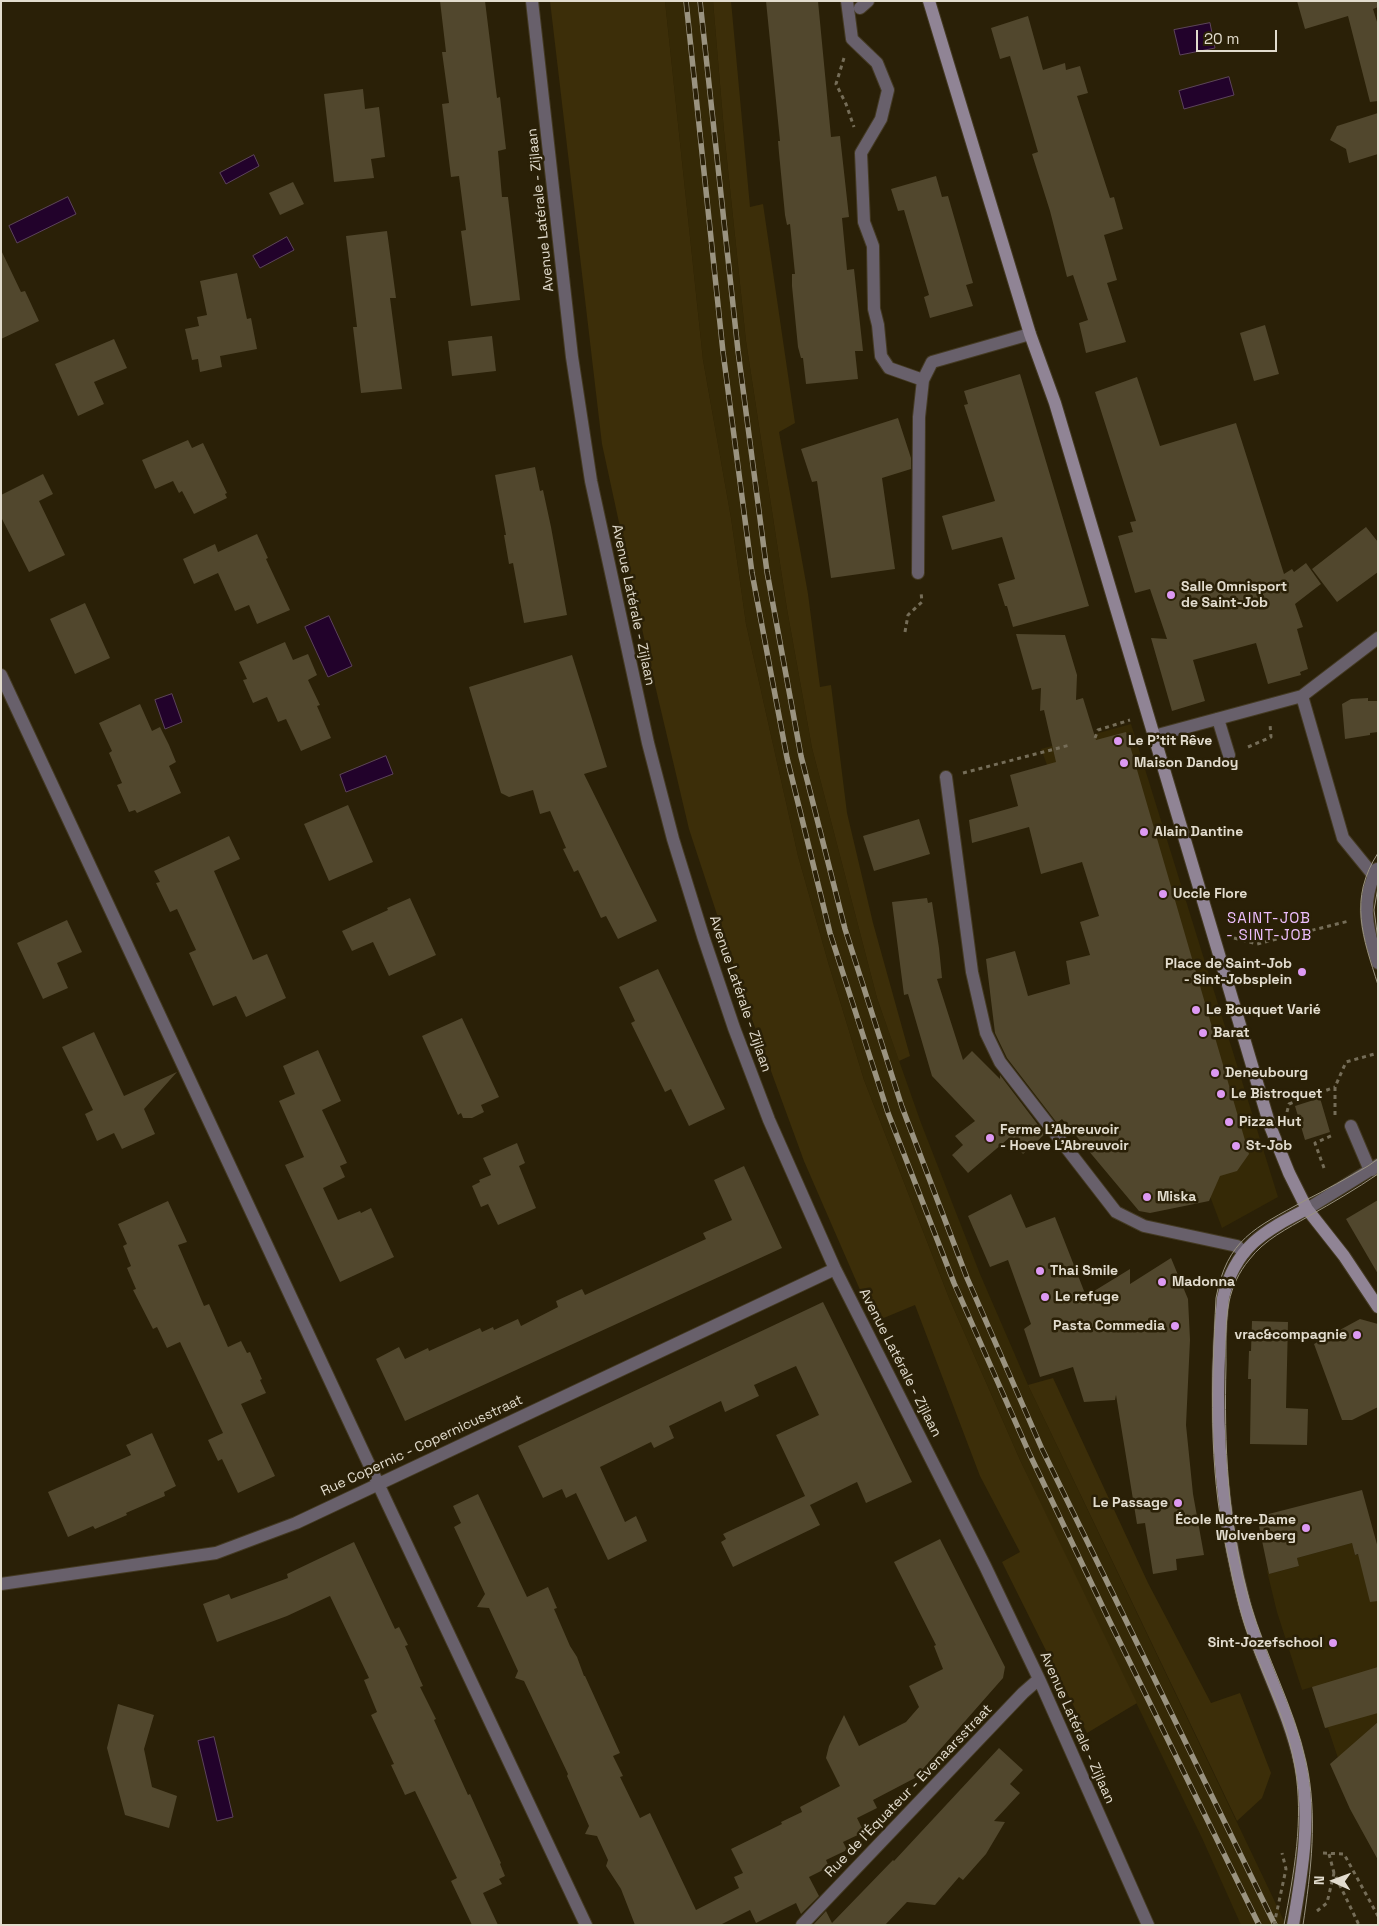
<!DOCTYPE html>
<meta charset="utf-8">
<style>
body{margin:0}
#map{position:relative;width:1379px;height:1926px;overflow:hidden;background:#2a2007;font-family:"Space Grotesk",sans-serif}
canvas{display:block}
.frame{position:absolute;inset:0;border:2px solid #e2dcce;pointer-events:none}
.north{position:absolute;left:1309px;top:1856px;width:50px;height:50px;-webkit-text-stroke:4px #2a2007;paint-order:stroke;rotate:272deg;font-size:14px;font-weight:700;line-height:20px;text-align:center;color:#e2dcce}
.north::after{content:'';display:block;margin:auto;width:18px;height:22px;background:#e2dcce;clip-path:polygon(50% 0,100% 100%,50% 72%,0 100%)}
.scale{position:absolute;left:1196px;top:30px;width:81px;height:22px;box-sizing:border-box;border:2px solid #e2dcce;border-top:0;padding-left:6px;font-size:15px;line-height:18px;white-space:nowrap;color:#e2dcce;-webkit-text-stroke:4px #2a2007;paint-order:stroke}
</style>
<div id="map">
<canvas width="1379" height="1926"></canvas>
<div class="frame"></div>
<div class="north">N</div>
<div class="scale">20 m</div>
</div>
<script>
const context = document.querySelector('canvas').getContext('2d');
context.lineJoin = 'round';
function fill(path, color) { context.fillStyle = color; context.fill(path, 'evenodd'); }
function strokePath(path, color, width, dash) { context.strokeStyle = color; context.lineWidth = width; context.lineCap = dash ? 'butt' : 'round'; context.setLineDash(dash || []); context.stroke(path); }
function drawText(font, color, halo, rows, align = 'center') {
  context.font = font + ' "Space Grotesk",sans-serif'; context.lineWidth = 5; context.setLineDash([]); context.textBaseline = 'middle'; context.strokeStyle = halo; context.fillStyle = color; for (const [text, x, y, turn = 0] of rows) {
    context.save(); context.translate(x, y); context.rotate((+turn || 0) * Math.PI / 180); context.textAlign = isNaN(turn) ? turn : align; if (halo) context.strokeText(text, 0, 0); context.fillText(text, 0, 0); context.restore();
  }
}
const built = new Path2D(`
 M 665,1 L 713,1 L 724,131 L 746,341 L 787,609 L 812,748 L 877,998 L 921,1123 L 980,1274 L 1028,1385 L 1286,1925 L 1241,1925 L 1202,1838 L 1073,1573 L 1020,1460 L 949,1298 L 864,1080 L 828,962 L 798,856 L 746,624 L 731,518 L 703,360 Z
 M 1131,724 L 1278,1197 L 1222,1228 L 1041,749 Z
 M 1352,1543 L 1355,1555 L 1378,1553 L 1378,1731 L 1338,1758 L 1328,1728 L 1325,1728 L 1312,1687 L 1302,1690 L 1277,1612 L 1266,1567 L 1269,1574 L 1299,1566 L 1297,1558 Z`);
const green = new Path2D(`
 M 550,1 L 665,1 L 703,360 L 731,518 L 746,624 L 798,856 L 828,962 L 864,1080 L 949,1298 L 1020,1460 L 1137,1703 L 1087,1733 L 1002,1562 L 1020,1552 L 980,1476 L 915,1305 L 874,1322 L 804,1161 L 745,1000 L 689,829 L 646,647 L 602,444 Z
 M 713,1 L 731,1 L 750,207 L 763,204 L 795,423 L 779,432 L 808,594 L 820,687 L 831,685 L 847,813 L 873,923 L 910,1056 L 899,1061 L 877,998 L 812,748 L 787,609 L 746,341 L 724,131 Z
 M 1053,1378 L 1148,1583 L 1211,1703 L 1240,1693 L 1271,1773 L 1262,1798 L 1237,1821 L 1028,1385 Z`);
const water = new Path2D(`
 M 1210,23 L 1215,48 L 1180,55 L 1174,30 Z
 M 1229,77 L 1234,95 L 1184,109 L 1179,91 Z
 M 254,155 L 259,166 L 226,184 L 220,173 Z
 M 68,197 L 76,214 L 17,243 L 9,226 Z
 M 287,237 L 294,250 L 260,268 L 253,256 Z
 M 329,616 L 352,666 L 328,677 L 305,627 Z
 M 172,694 L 182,722 L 165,729 L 155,700 Z
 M 386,756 L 393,774 L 346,792 L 340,775 Z
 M 214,1737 L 233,1817 L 217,1821 L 198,1741 Z`);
const building = new Path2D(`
 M 440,1 L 485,1 L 497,98 L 500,97 L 506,149 L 498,151 L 502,197 L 508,197 L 520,300 L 471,306 L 461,231 L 466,230 L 459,176 L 451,177 L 442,104 L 449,103 L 442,52 L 446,52 Z
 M 766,1 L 818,1 L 831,137 L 840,136 L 849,217 L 842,218 L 844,239 L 847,270 L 854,269 L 863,351 L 855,351 L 858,379 L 806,384 L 803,358 L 801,358 L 798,347 L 792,286 L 792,274 L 795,274 L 790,224 L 787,225 L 785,215 L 779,153 L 778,141 L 780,141 Z
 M 1297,1 L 1378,1 L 1378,7 L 1373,9 L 1378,25 L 1378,101 L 1370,102 L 1348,16 L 1305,29 Z
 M 1028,16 L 1043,70 L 1065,63 L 1066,70 L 1080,66 L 1088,93 L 1077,96 L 1110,198 L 1114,197 L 1123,229 L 1104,235 L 1117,280 L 1107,283 L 1126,342 L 1086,353 L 1079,323 L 1088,320 L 1073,275 L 1067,277 L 1050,211 L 1032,154 L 1038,152 L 1010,56 L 1000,59 L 991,28 Z
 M 363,89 L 365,109 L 379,107 L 385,157 L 371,159 L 374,178 L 334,182 L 324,94 Z
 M 1378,113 L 1378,154 L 1349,163 L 1346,149 L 1330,140 L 1337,126 Z
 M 936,176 L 942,197 L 948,196 L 973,283 L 966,285 L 973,306 L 930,318 L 924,297 L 929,295 L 904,210 L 898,211 L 891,189 Z
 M 293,182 L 304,204 L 280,215 L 269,193 Z
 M 387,231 L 396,298 L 390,298 L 402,389 L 361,393 L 353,327 L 357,327 L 346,236 Z
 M 1,250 L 21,292 L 25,291 L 39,321 L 1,339 Z
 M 237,273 L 247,319 L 251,318 L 257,349 L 220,356 L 222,367 L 200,372 L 198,359 L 192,360 L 185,329 L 199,326 L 197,317 L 207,315 L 200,281 Z
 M 1265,325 L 1279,374 L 1254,381 L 1240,333 Z
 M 492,336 L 496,371 L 452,376 L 448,341 Z
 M 114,339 L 127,368 L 94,382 L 104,404 L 78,416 L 55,364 Z
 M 1020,374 L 1089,606 L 1013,627 L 1007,606 L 1005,606 L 998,584 L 1015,579 L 1002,537 L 952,550 L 942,516 L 995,501 L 964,405 L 968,404 L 964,391 Z
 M 1137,377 L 1160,446 L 1236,423 L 1284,574 L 1292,569 L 1294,572 L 1306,563 L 1321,584 L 1295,604 L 1303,627 L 1297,629 L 1308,669 L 1300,672 L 1301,675 L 1268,684 L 1256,643 L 1193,660 L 1205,701 L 1172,711 L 1151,638 L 1167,639 L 1150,589 L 1135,593 L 1118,536 L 1133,532 L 1130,522 L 1136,521 L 1095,392 Z
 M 898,418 L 911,458 L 911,469 L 882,478 L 895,569 L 831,578 L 817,481 L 812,482 L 801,449 Z
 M 188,440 L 192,448 L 203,443 L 227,493 L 225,494 L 227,498 L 194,514 L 182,491 L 179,493 L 173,481 L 155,489 L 142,460 Z
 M 535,467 L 540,491 L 543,490 L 551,527 L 567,615 L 524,623 L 513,563 L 509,564 L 504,535 L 506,535 L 495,475 Z
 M 43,474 L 53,494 L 39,501 L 65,555 L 29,572 L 1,517 L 1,495 Z
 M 1366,527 L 1378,542 L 1378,572 L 1337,602 L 1312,569 Z
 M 257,534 L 268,558 L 266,559 L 290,610 L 257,624 L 249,605 L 235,611 L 218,573 L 194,584 L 183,559 L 215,544 L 218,552 Z
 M 85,603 L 110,658 L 75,674 L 50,619 Z
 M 1016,634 L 1065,635 L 1077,675 L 1076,700 L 1083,698 L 1096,740 L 1126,732 L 1249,1154 L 1237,1171 L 1220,1176 L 1209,1201 L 1150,1213 L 1139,1211 L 1062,1119 L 1057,1123 L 1007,1058 L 995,1033 L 986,959 L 1015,951 L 1028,996 L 1070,984 L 1066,961 L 1090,955 L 1080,922 L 1099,916 L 1082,862 L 1041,874 L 1029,827 L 972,843 L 969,820 L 1018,806 L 1010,775 L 1056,762 L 1044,710 L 1040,711 L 1041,688 L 1032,690 Z
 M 285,642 L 293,660 L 308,654 L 317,675 L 308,680 L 320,705 L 317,706 L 331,738 L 301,751 L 286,719 L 278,722 L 267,697 L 253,703 L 243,680 L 247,679 L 239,662 Z
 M 572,655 L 607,767 L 584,774 L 657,921 L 618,939 L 606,916 L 601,918 L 578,870 L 574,872 L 563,849 L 566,848 L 550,811 L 540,814 L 533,790 L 509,797 L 501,793 L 469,687 Z
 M 1368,698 L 1368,701 L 1378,701 L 1378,732 L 1370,733 L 1370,735 L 1345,739 L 1342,704 L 1351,699 Z
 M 140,704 L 152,731 L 160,727 L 169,745 L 176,762 L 169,766 L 181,793 L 137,813 L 135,810 L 129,812 L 117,785 L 122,783 L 109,753 L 112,751 L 99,723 Z
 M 348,805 L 373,862 L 329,881 L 304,824 Z
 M 919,819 L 930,854 L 874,871 L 863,836 Z
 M 229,836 L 240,859 L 214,871 L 253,960 L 267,954 L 286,998 L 246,1017 L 236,996 L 213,1006 L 189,953 L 196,950 L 177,909 L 170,912 L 156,883 L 160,882 L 154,871 Z
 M 410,898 L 436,955 L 389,976 L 373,942 L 352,951 L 342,931 L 388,910 L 387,908 Z
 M 927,898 L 928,903 L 932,902 L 939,948 L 942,978 L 937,979 L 963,1060 L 972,1051 L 1000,1079 L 1000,1075 L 1045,1134 L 1023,1154 L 1009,1138 L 968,1173 L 952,1155 L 963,1145 L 955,1136 L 975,1121 L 932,1076 L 908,994 L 904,995 L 892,902 Z
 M 67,920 L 82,952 L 57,963 L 68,988 L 43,999 L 17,943 Z
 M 658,969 L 725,1109 L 689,1126 L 671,1089 L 665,1092 L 631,1023 L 635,1021 L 619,987 Z
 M 462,1018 L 499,1097 L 481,1105 L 484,1112 L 472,1118 L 463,1118 L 461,1113 L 458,1115 L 422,1036 Z
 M 94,1032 L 124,1096 L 177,1072 L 144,1109 L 155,1134 L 122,1149 L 114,1133 L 97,1141 L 85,1114 L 93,1110 L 62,1047 Z
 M 318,1050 L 341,1101 L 322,1110 L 347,1163 L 340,1166 L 345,1177 L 323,1188 L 338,1220 L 360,1211 L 361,1213 L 371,1208 L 394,1257 L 340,1282 L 285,1165 L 304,1157 L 279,1101 L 295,1094 L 283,1066 Z
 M 1320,1098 L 1330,1132 L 1305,1140 L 1295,1106 Z
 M 517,1143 L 525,1163 L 519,1166 L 536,1208 L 498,1225 L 488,1204 L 481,1207 L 472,1186 L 480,1182 L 479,1180 L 491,1175 L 483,1158 Z
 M 744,1166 L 782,1248 L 405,1421 L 376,1359 L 399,1347 L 405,1359 L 428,1348 L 429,1351 L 480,1328 L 482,1332 L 493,1327 L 494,1330 L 518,1319 L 521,1326 L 558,1307 L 556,1301 L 582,1289 L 585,1295 L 706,1239 L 703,1233 L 732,1220 L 714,1180 Z
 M 1011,1194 L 1026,1228 L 1055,1217 L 1086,1296 L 1130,1269 L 1130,1284 L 1171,1258 L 1188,1299 L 1190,1340 L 1186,1425 L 1193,1494 L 1204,1555 L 1176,1559 L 1177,1570 L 1153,1574 L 1145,1523 L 1137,1524 L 1116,1395 L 1115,1400 L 1084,1402 L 1073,1367 L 1040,1377 L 1024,1329 L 1031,1324 L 1008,1260 L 990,1267 L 968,1216 Z
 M 1378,1200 L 1378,1274 L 1346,1219 Z
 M 168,1201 L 187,1242 L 178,1245 L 204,1306 L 209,1304 L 228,1347 L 241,1341 L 247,1353 L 250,1352 L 262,1379 L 260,1380 L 266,1393 L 241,1404 L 275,1476 L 238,1493 L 222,1459 L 218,1461 L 208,1440 L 223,1433 L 180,1342 L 167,1348 L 157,1327 L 153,1329 L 133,1290 L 136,1289 L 127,1268 L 131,1266 L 123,1246 L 127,1244 L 118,1224 Z
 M 823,1302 L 912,1482 L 866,1503 L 857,1482 L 810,1505 L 820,1525 L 733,1567 L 721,1542 L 726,1539 L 723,1534 L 805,1496 L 776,1435 L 819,1415 L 796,1366 L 754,1385 L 759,1396 L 725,1412 L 721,1401 L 669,1426 L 674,1438 L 654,1448 L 651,1442 L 600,1467 L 625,1522 L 636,1516 L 647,1541 L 608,1560 L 576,1493 L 566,1498 L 562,1489 L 543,1498 L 518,1446 Z
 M 1360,1319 L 1378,1324 L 1378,1407 L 1352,1420 L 1342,1420 L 1314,1344 Z
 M 1252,1321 L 1288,1322 L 1286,1408 L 1308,1409 L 1307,1445 L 1250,1444 L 1251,1379 L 1248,1379 L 1249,1351 L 1251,1351 Z
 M 152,1433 L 176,1486 L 164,1492 L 165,1496 L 126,1513 L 127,1515 L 95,1529 L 93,1526 L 68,1537 L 48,1492 L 131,1455 L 126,1445 Z
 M 1362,1490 L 1378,1548 L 1378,1601 L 1370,1602 L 1358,1554 L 1355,1555 L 1352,1543 L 1297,1558 L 1299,1566 L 1269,1574 L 1257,1517 Z
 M 478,1494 L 527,1597 L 548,1587 L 557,1608 L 554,1609 L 570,1646 L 577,1657 L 584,1676 L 585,1676 L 620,1753 L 613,1756 L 623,1776 L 620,1777 L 640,1818 L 650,1813 L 696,1910 L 739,1888 L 734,1877 L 743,1873 L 731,1849 L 782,1824 L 781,1822 L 802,1812 L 800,1807 L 840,1786 L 826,1758 L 829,1746 L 844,1715 L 859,1746 L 906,1722 L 919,1707 L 909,1686 L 943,1669 L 934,1646 L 936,1645 L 894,1562 L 940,1539 L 1005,1667 L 1003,1678 L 915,1778 L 873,1800 L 877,1808 L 857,1818 L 864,1832 L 843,1842 L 847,1850 L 826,1860 L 829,1867 L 809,1877 L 819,1896 L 801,1914 L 796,1903 L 756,1923 L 750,1910 L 720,1925 L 635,1925 L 621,1889 L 606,1866 L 608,1860 L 597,1836 L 585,1834 L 589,1826 L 567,1776 L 568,1774 L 524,1681 L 515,1678 L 518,1671 L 489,1608 L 477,1607 L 485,1594 L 454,1527 L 461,1523 L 453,1506 Z
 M 354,1542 L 395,1629 L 399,1627 L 408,1645 L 405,1646 L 423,1686 L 420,1687 L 436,1719 L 434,1720 L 468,1795 L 470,1794 L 501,1863 L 500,1864 L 505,1876 L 499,1879 L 502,1884 L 483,1893 L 498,1925 L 472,1925 L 451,1881 L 457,1878 L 415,1791 L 405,1795 L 391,1765 L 394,1764 L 371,1715 L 377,1712 L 364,1680 L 369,1678 L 330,1596 L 287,1616 L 217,1642 L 203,1604 L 229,1594 L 231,1599 L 288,1578 L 287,1574 Z
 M 1378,1667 L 1378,1713 L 1325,1728 L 1312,1687 Z
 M 118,1704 L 154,1715 L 144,1749 L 152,1787 L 177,1796 L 169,1828 L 125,1815 L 107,1748 Z
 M 1378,1722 L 1378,1860 L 1350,1809 L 1330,1764 Z
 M 999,1748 L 1023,1770 L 1010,1784 L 1020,1793 L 994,1821 L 1005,1822 L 986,1854 L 963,1880 L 959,1877 L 935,1905 L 907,1902 L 885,1925 L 813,1925 L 826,1911 L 832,1923 L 893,1860 L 894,1861 Z`);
const path = new Path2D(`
 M 844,58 L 836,84 L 846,104 L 854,127
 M 905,632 L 908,615 L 922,602 L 921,592
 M 1095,738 L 1098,730 L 1130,720
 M 1248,747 L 1271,737 L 1270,724
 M 963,773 L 1070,745
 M 1234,938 L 1257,944 L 1349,921
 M 1287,1112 L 1289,1104 L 1335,1087
 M 1335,1115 L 1335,1087 L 1346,1062 L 1378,1053
 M 1324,1168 L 1315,1143 L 1333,1135
 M 1323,1853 L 1344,1854 L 1378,1916
 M 1329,1854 L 1334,1873 L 1359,1925
 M 1317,1911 L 1327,1903 L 1334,1873`);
const lane = new Path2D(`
 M 847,1 L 852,39 L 877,63 L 888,90 L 881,119 L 861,153 L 864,222 L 873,246 L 874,309 L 878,325 L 881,356 L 889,368 L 923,380
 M 860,8 L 868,1
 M 918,573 L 919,417 L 923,380 L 932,362 L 1030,334
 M 1218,719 L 1229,755
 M 1351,1126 L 1368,1166 L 1372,1170`);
const street = new Path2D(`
 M 532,1 L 572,357 L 591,481 L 648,743 L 673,839 L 703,936 L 734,1028 L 769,1120 L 835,1269 L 985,1566 L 1039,1679 L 1148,1925
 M 1,675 L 388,1505 L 586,1925
 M 1302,696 L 1378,638
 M 1154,736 L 1302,696 L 1343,838 L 1374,876
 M 946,777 L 972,972 L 986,1033 L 1000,1062 L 1116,1212 L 1144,1226 L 1237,1246 L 1244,1253
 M 1377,869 C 1360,902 1367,930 1378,963
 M 1307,1209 L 1378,1165
 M 1,1584 L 216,1553 L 296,1523 L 835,1269
 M 802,1925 L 1023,1693 L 1039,1679`);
const secondary = new Path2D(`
 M 929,1 L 1030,334 L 1055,403 L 1270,1126 L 1289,1173 L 1307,1209 L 1344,1256 L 1378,1307
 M 1293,1925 C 1302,1873 1312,1816 1300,1763 C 1288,1707 1258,1658 1244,1602 C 1218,1503 1213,1400 1223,1298 C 1235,1247 1264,1231 1307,1209`);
const tram = new Path2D(`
 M 1378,853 C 1348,899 1363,937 1378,985
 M 1378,887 L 1374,910 L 1378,940
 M 1284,1925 C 1294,1873 1304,1820 1295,1767 C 1288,1723 1267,1683 1251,1643 C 1239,1612 1233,1579 1226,1547 C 1208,1466 1212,1381 1216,1298 C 1227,1239 1255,1228 1304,1201 C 1326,1190 1347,1178 1368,1166 L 1378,1159
 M 1303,1925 C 1311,1871 1318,1816 1306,1762 C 1294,1707 1266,1657 1250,1603 C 1227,1526 1224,1444 1226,1365 C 1226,1344 1225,1322 1229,1302 C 1232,1287 1239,1272 1249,1260 C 1265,1239 1287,1229 1309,1216 C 1332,1203 1356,1189 1378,1174`);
const rail = new Path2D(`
 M 686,1 L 723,352 L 752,573 L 787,758 L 830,933 L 888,1113 L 954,1283 L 1030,1455 L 1109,1620 L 1259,1925
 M 700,1 L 738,351 L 767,572 L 801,756 L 845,929 L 902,1107 L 967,1278 L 1042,1449 L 1275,1925`);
const pathBridge = new Path2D(`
 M 1274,1925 L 1286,1869 L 1282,1853`);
const markers = [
 [1171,595,5,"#dd99f3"],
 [1118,741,5,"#dd99f3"],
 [1124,763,5,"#dd99f3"],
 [1144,832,5,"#dd99f3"],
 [1163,894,5,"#dd99f3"],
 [1302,972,5,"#dd99f3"],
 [1196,1010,5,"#dd99f3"],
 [1203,1033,5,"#dd99f3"],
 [1215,1073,5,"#dd99f3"],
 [1221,1094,5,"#dd99f3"],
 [1229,1122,5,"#dd99f3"],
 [990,1138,5,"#dd99f3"],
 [1236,1146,5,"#dd99f3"],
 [1147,1197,5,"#dd99f3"],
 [1040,1271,5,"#dd99f3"],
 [1162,1282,5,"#dd99f3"],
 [1045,1297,5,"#dd99f3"],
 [1175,1326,5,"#dd99f3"],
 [1357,1335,5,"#dd99f3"],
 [1178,1503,5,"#dd99f3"],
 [1306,1528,5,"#dd99f3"],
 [1333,1643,5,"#dd99f3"]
];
const streetNames = [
 ["Avenue Latérale - Zijlaan",541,210,-96],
 ["Avenue Latérale - Zijlaan",633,605,78],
 ["Avenue Latérale - Zijlaan",740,994,71],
 ["Avenue Latérale - Zijlaan",900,1363,63],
 ["Rue Copernic - Copernicusstraat",422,1446,-25],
 ["Avenue Latérale - Zijlaan",1077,1728,66],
 ["Rue de l'Équateur - Evenaarsstraat",909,1791,-46]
];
const poiNames = [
 ["Salle Omnisport",1181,587],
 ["de Saint-Job",1181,603],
 ["Le P’tit Rêve",1128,741],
 ["Maison Dandoy",1134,763],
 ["Alain Dantine",1154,832],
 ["Uccle Flore",1173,894],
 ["Place de Saint-Job",1292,964,"right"],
 ["- Sint-Jobsplein",1292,980,"right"],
 ["Le Bouquet Varié",1206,1010],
 ["Barat",1213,1033],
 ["Deneubourg",1225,1073],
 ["Le Bistroquet",1231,1094],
 ["Pizza Hut",1239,1122],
 ["Ferme L'Abreuvoir",1000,1130],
 ["- Hoeve L'Abreuvoir",1000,1146],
 ["St-Job",1246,1146],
 ["Miska",1157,1197],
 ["Thai Smile",1050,1271],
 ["Madonna",1172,1282],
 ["Le refuge",1055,1297],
 ["Pasta Commedia",1165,1326,"right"],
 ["vrac&compagnie",1347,1335,"right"],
 ["Le Passage",1168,1503,"right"],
 ["École Notre-Dame",1296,1520,"right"],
 ["Wolvenberg",1296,1536,"right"],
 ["Sint-Jozefschool",1323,1643,"right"]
];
const neighbourhoodNames = [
 ["SAINT-JOB",1269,919],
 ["- SINT-JOB",1269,936]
];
fill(built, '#352906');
fill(green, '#3c2e09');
fill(water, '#22022b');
strokePath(water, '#5c435c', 1);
fill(building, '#51472d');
strokePath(lane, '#443a23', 14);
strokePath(street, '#443a23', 14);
strokePath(secondary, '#443a23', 14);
strokePath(path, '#756d58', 3, [4, 4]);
strokePath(lane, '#68606b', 12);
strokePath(street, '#68606b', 12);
strokePath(secondary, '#908495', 12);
strokePath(tram, '#9a9380', 1);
strokePath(rail, '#9a9380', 5.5);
strokePath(rail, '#2a2007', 4, [11]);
strokePath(pathBridge, '#756d58', 3, [4, 4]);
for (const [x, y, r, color] of markers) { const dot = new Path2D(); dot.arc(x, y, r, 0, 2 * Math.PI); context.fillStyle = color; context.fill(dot); strokePath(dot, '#2a2007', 2); }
drawText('14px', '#e2dcce', '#2a2007', streetNames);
drawText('bold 14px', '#e2dcce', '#2a2007', poiNames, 'left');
context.letterSpacing = '1px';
drawText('15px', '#eebffe', '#2a2007', neighbourhoodNames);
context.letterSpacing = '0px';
</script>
